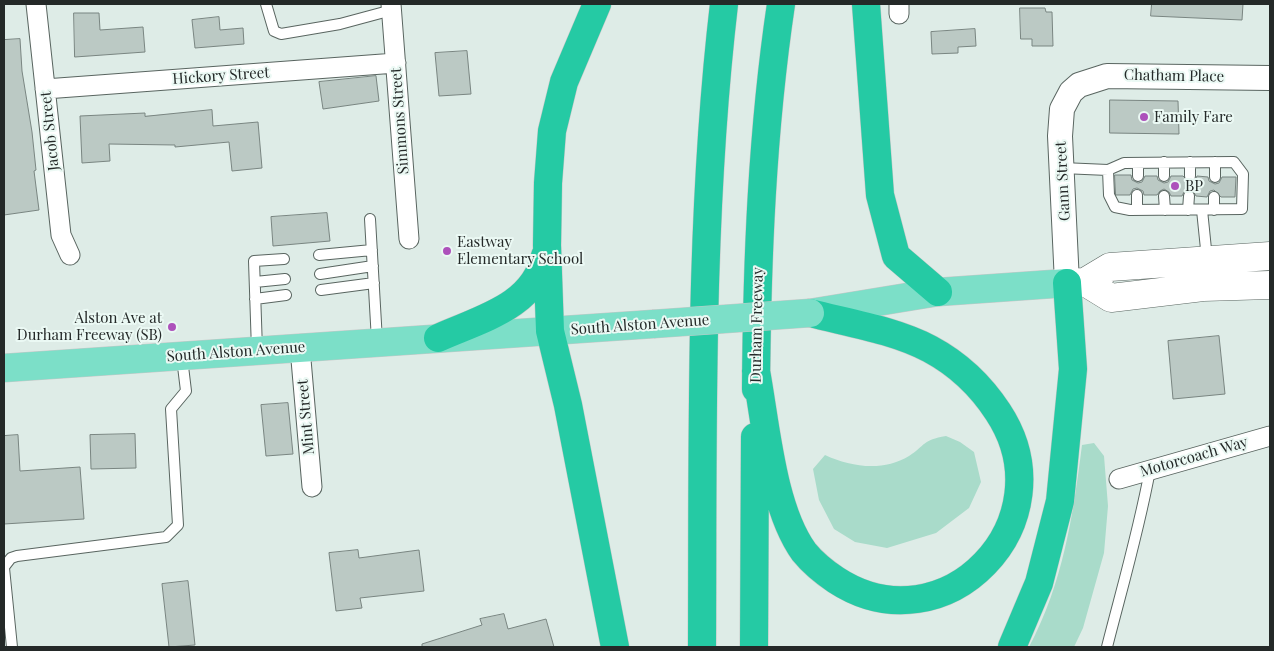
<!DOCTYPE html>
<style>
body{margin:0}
#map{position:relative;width:1274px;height:651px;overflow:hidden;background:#deece7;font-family:"Playfair Display",serif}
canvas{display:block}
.frame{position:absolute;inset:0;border:5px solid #242928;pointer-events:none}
</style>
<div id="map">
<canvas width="1274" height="651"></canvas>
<div class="frame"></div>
</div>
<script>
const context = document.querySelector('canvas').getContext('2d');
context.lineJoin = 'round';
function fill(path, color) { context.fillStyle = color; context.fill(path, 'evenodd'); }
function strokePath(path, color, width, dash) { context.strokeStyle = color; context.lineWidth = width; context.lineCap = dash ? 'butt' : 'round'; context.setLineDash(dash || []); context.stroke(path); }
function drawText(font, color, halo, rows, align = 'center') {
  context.font = font + ' "Playfair Display",serif'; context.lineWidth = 4; context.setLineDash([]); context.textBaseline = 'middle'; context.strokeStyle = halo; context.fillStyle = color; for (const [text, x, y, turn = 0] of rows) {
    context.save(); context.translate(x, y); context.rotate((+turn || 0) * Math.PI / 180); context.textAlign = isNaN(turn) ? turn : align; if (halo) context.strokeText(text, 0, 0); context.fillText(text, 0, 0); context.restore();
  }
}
const green = new Path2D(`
 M 946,436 L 960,442 L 974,452 L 981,482 L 969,508 L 936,533 L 887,548 L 855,542 L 834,529 L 819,500 L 813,469 L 825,455 C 851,467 883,472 909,456 C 926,445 922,440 946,436 Z
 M 1094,443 L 1104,456 L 1108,506 L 1104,553 L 1083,628 L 1074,647 L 1029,647 C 1063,583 1073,516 1082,445 Z`);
const building = new Path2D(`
 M 1152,4 L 1243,4 L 1242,20 L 1151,16 Z
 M 1020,8 L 1045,8 L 1046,12 L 1052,12 L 1053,46 L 1032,46 L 1032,39 L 1021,39 Z
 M 74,13 L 99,13 L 100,30 L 143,27 L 145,52 L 75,57 Z
 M 219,17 L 220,30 L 243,28 L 244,44 L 195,48 L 192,20 Z
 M 975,29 L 976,46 L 958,47 L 958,53 L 932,54 L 931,32 Z
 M 20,39 L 22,71 L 32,132 L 36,170 L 34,171 L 39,210 L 4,215 L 4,40 Z
 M 467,51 L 471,94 L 439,96 L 435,53 Z
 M 376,76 L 379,101 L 323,109 L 319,82 Z
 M 1110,100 L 1178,101 L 1179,134 L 1110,133 Z
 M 212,110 L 213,126 L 258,122 L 262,168 L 232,171 L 229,142 L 175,147 L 175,145 L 109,144 L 110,161 L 82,163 L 80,116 L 145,113 L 145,116 Z
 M 1115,175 L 1131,175 L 1132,180 L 1138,183 L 1142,182 L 1145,176 L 1157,176 L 1158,180 L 1164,183 L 1168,182 L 1171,176 L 1183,176 L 1190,183 L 1194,182 L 1197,176 L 1208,177 L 1209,181 L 1215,184 L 1219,183 L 1222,177 L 1236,177 L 1235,197 L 1221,197 L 1214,190 L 1210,191 L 1207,197 L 1196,196 L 1193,191 L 1189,189 L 1184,192 L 1182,196 L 1171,196 L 1169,192 L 1164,189 L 1160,191 L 1157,195 L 1144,195 L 1143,191 L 1137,188 L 1133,189 L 1130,195 L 1116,195 Z
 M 327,213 L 330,241 L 273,246 L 271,217 Z
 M 1219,336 L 1225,394 L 1173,399 L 1168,341 Z
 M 288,403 L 293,454 L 266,456 L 261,405 Z
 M 135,434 L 136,468 L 91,469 L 90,435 Z
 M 18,435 L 20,471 L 80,467 L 84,519 L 4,524 L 4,436 Z
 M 358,550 L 359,558 L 419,550 L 424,591 L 360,598 L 362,608 L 336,611 L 329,553 Z
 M 188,581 L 195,645 L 169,647 L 162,584 Z
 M 504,614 L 508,629 L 546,619 L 554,647 L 422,647 L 422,644 L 482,625 L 480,619 Z`);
const service = new Path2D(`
 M 266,4 L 274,31 L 281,34 L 340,24 L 392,10
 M 1164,162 L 1164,176
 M 1062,168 L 1108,170 L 1124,163 L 1234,162 L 1243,174 L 1242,209 L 1130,210 L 1115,207 L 1109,195 L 1108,170
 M 1138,176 L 1138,163
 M 1190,176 L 1190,162
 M 1215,177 L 1215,162
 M 1164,196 L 1165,210
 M 1137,209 L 1137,195
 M 1188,210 L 1189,196
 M 1202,210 L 1207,259
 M 1214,210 L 1214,197
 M 370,219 L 377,341
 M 319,255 L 372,250
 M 320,274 L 373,266
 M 255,282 L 285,279
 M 321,290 L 374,283
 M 255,299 L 286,295
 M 257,350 L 254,261 L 284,259
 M 4,567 L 11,558 L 17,556 L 166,537 L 178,525 L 171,409 L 186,391 L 182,358
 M 4,568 L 12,647
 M 1107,647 C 1122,588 1139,530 1150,470`);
const minor = new Path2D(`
 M 36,4 L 61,235 L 70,255
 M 391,4 L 409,239
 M 899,4 L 899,14
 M 45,89 L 396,63
 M 300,348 L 312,487
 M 1119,479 L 1270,436`);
const tertiary = new Path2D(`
 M 1067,283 L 1060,136 L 1062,109 L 1071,92 L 1079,85 L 1107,76 L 1270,78`);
const secondary = new Path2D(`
 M 1085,282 L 1110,267 L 1270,256
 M 1067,283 L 1085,282 L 1111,298 L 1203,287 L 1270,285`);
const primary = new Path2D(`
 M 810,313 L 938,292 L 1067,283
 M 4,368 L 653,324`);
const motorway = new Path2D(`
 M 597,4 L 564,82 L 552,131 L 548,183 L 547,245 L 550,331 L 568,405 L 615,647
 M 866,4 L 880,195 L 896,256 L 938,292
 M 438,338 C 480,319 534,307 545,256
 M 756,371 C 766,425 772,508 804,552 C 813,563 824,572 836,580 C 945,651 1070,521 998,412 C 981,386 958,364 930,349 C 894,330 849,323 810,313
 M 756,389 C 757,259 762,132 781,4
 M 702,647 C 703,433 699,217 724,4
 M 754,647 L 755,437
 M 1012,647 L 1039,583 L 1060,501 L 1073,369 L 1067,283`);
const primaryBridge = new Path2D(`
 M 653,324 L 810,313`);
const markers = [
 [1144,117,5,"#ad51bb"],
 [1175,186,5,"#ad51bb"],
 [447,251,5,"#ad51bb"],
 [172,327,5,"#ad51bb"]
];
const streetNames = [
 ["Hickory Street",221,76,-4],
 ["Chatham Place",1174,76,1],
 ["Simmons Street",400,121,-94],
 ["Jacob Street",50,131,-96],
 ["Gann Street",1063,181,-93],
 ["South Alston Avenue",640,325,-4],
 ["Durham Freeway",757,325,-89],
 ["South Alston Avenue",236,352,-4],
 ["Mint Street",306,417,-95],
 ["Motorcoach Way",1194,457,-16]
];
const poiNames = [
 ["Family Fare",1154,117],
 ["BP",1185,186],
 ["Eastway",457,242],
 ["Elementary School",457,259],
 ["Alston Ave at",162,318,"right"],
 ["Durham Freeway (SB)",162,335,"right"]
];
fill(green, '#a9dbca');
fill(building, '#bbc9c4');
strokePath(building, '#798581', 1);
strokePath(service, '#596560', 12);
strokePath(minor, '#596560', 21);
strokePath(tertiary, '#596560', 26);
strokePath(secondary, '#596560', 29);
strokePath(primary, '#c6c7c7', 29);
strokePath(motorway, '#c6c7c7', 29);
strokePath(service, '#fff', 10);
strokePath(minor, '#fff', 19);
strokePath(tertiary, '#fff', 24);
strokePath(secondary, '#fff', 28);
strokePath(primary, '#7cdfc8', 28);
strokePath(motorway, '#25caa4', 28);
strokePath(primaryBridge, '#c6c7c7', 29, []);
strokePath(primaryBridge, '#7cdfc8', 28);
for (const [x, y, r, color] of markers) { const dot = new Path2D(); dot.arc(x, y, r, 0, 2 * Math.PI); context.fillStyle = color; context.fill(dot); strokePath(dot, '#ebf9f4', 2); }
drawText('15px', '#242928', '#ebf9f4', streetNames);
drawText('15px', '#242928', '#ebf9f4', poiNames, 'left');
</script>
